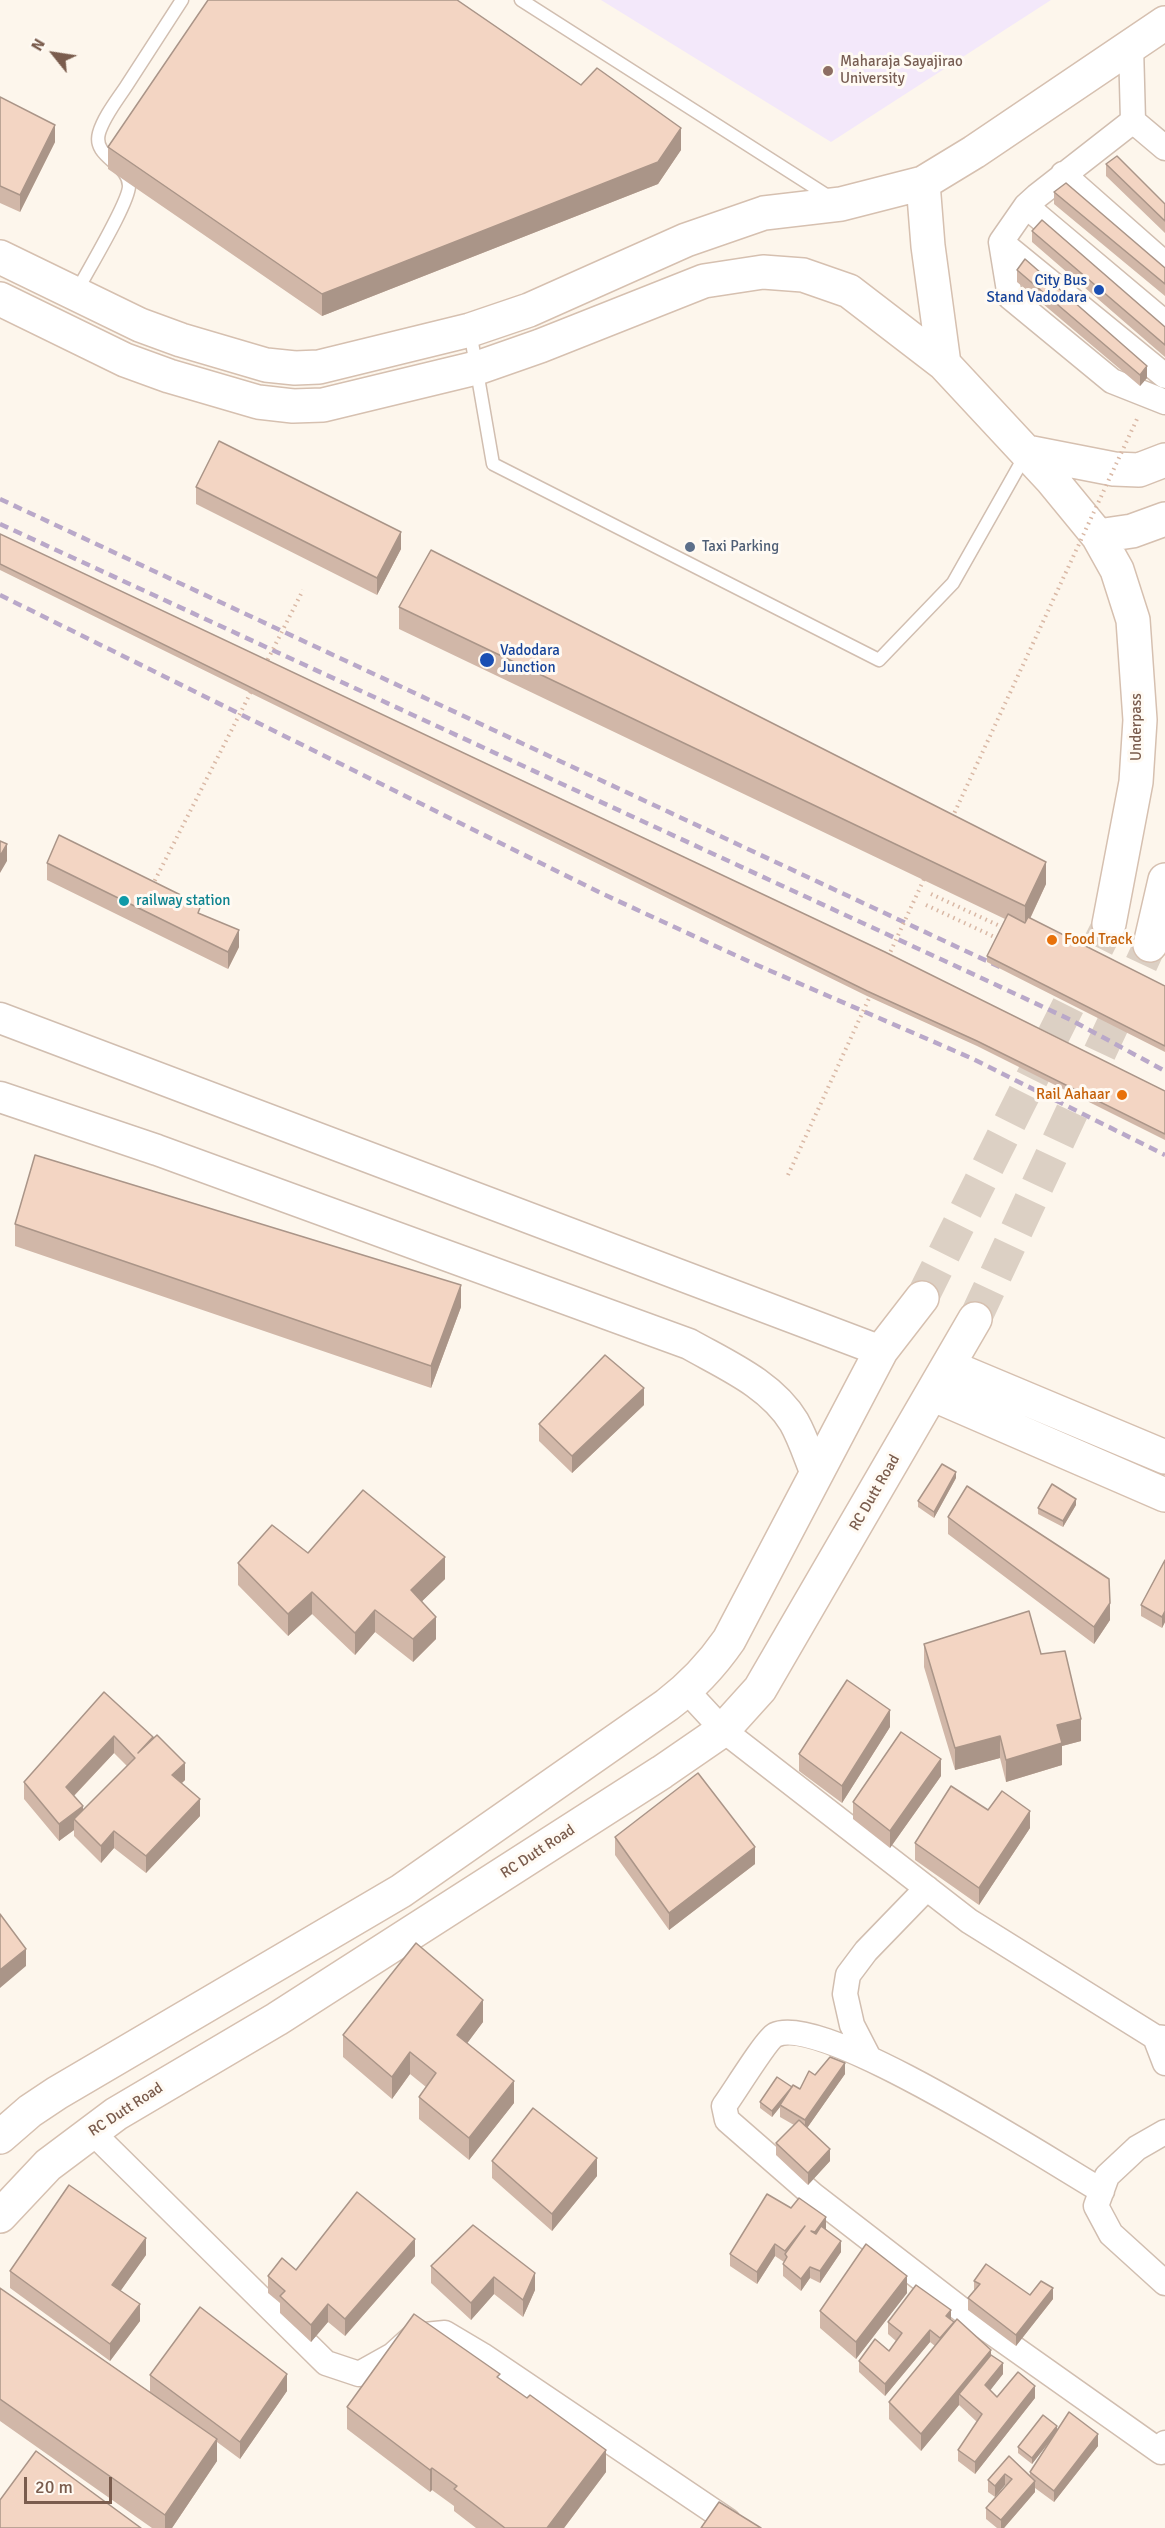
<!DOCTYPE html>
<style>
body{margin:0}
#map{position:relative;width:1165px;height:2528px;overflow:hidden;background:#fdf6ec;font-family:Signika,sans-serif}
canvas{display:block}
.north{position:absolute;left:24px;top:24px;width:60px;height:60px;-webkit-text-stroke:4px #fffaf3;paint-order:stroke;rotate:300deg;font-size:16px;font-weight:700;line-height:24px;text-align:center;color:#7a5c4d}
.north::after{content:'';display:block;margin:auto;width:21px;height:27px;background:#7a5c4d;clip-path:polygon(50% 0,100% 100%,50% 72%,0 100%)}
.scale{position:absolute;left:24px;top:2477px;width:88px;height:27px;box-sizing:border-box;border:3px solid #7a5c4d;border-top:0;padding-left:8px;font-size:18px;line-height:21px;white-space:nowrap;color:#7a5c4d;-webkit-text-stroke:4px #fffaf3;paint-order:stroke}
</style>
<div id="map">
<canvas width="1165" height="2528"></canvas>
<div class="north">N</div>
<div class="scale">20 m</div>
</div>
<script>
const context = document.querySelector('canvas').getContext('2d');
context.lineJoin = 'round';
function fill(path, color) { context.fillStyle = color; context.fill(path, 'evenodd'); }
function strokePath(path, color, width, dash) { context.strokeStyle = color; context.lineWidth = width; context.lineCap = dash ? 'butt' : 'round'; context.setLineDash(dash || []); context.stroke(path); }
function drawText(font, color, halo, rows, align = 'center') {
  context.font = font + ' Signika,sans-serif'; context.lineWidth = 6; context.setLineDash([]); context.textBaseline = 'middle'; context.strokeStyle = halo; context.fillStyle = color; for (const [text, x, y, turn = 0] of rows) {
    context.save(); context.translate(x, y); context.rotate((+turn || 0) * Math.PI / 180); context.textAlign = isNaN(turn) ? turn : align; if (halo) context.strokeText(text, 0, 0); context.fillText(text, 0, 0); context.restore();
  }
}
const education = new Path2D(`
 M 601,0 L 1051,0 L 831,142 Z`);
const secondaryTunnel = new Path2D(`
 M 922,1298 L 1109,924
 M 975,1319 L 1150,945`);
const path = new Path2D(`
 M 931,894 L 1004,928
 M 926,905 L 1001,940`);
const service = new Path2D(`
 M 521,0 L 831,198
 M 76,293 C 86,273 129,203 129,186 C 129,163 92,158 99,133 C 104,116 118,99 127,85 C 145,57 164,28 182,0
 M 470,331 L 493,464 L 879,660 L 953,583 L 1026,454`);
const minor = new Path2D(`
 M 1131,46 L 1133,121 L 1037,196 L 1026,206 L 1001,242 L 1010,297 L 1112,381 L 1165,402
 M 1133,121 L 1165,148
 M 1063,174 L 1165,264
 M 1026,206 L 1165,323
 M 1001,242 L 1165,376
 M 686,1690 L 723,1730 L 969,1921 L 1155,2037 L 1165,2038
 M 1155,2037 L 1165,2063
 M 869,2058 L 852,2025 L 845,1994 L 848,1975 L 866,1951 L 927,1888
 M 92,2132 L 326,2363 L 359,2374 L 393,2355 L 414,2336 L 445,2333 L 482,2355 L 728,2521
 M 1165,2132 L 1137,2148 L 1107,2176 L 1096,2206 L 1111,2234 L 1165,2283
 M 1102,2191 C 1052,2162 822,2012 775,2035 C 766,2040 733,2094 724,2106 L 727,2120 L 813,2195 L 980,2324 L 1161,2452 L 1165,2443`);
const tertiary = new Path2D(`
 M 0,1018 L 881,1351
 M 0,1097 L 157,1150 L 689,1344 C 726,1365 771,1384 794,1422 C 803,1438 809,1457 816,1474`);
const secondary = new Path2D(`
 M 923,183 L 928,246 L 944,364 L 1052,480 L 1098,536 L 1117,570 L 1133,620 L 1140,720 L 1136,782 L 1109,924
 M 0,257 L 140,325 L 181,340 L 266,365 L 295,368 L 319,367 L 470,330 L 529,310 L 686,240 L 764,213 L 841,204 L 923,183 L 974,152 L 1165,23
 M 0,299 L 125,360 L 169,376 L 258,402 L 293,406 L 323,405 L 480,367 L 540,346 L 704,281 L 763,272 L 803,275 L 849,291 L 944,364
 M 1027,452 L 1114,469 L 1139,470 L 1165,460
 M 1098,536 L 1132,531 L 1165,519
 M 1150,945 L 1165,880
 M 948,1366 L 1165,1457
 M 932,1394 L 1165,1495
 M 0,2137 L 30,2111 L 57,2093 L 401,1891 L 667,1705 C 692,1686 711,1666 729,1640 L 881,1351 L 922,1298
 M 0,2216 L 48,2165 L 116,2114 L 277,2019 L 662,1772 L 723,1730 L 760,1689 L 975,1319`);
const rail = new Path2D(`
 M 0,499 L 1002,968
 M 0,524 L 975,975 L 1071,1020 L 1165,1071
 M 0,595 L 603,894 L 750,962 L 971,1058 L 1165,1155`);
const pathBridge = new Path2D(`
 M 265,665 L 303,590
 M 952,818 L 1137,419
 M 152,886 L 252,690
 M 888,957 L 925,877
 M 788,1175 L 871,994`);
const wall = new Path2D(`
 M 581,85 L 681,150 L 658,184 L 322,316 L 108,169 L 108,147 Z
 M 0,97 L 55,142 L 20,212 L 0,203 Z
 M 1106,164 L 1165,204 L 1165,233 L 1106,176 Z
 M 1054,192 L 1165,268 L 1165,296 L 1054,204 Z
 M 1032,231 L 1165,327 L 1165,357 L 1032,242 Z
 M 1017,270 L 1147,378 L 1140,386 L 1017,282 Z
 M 196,487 L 401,549 L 377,595 L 196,504 Z
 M 0,534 L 1165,1091 L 1165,1140 L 977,1046 L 867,996 L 0,570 Z
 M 399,607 L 1046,884 L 1030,919 L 1165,986 L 1165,1052 L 987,962 L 987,956 L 1005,919 L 399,629 Z
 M 47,863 L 201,914 L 239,947 L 228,969 L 47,880 Z
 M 15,1224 L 461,1307 L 431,1388 L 15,1246 Z
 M 644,1405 L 572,1473 L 539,1441 L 539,1424 Z
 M 956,1478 L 934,1518 L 918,1507 L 918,1501 Z
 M 1076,1505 L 1063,1527 L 1038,1514 L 1038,1508 Z
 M 948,1517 L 1110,1620 L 1094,1644 L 948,1534 Z
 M 308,1553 L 445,1579 L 422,1601 L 436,1639 L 413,1662 L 375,1632 L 355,1655 L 312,1614 L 288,1636 L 238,1585 L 238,1563 Z
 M 1165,1560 L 1165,1622 L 1162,1628 L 1141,1616 L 1141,1605 Z
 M 924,1644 L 1041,1654 L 1081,1741 L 1062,1746 L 1062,1765 L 1006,1782 L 1000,1758 L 955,1770 L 924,1667 Z
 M 104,1692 L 153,1739 L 185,1780 L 181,1784 L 200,1816 L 146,1873 L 114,1848 L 101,1863 L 74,1836 L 74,1830 L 59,1841 L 24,1799 L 24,1782 ZM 114,1753 L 127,1766 L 83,1810 L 74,1796 Z
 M 890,1727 L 842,1803 L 799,1771 L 799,1754 Z
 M 941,1776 L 890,1848 L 853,1819 L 853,1802 Z
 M 988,1810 L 1030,1828 L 979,1905 L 915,1860 L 915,1843 Z
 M 615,1837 L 755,1864 L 669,1930 L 615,1855 Z
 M 483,2022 L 467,2043 L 514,2103 L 469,2160 L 419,2119 L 419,2097 L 426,2087 L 410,2074 L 392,2099 L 343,2057 L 343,2035 Z
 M 845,2074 L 807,2128 L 830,2161 L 808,2185 L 776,2155 L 776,2143 L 794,2125 L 780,2117 L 780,2107 L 772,2117 L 760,2108 L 760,2102 L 792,2087 L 800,2089 L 815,2075 Z
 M 492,2161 L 597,2176 L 552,2231 L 492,2178 Z
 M 767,2194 L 826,2229 L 841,2252 L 820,2283 L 810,2278 L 801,2291 L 783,2276 L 783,2264 L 784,2262 L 775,2256 L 757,2284 L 730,2266 L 730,2254 Z
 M 473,2225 L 535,2290 L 523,2317 L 494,2294 L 471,2320 L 431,2283 L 431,2266 Z
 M 146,2255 L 120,2291 L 140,2321 L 110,2361 L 10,2288 L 10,2271 Z
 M 415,2256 L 345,2336 L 328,2322 L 311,2342 L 280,2313 L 280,2303 L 268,2293 L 268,2276 L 296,2270 Z
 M 974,2281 L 1030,2295 L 1053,2299 L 1016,2346 L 968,2310 L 968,2298 L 974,2290 Z
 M 0,2288 L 150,2392 L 150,2375 L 287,2391 L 240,2459 L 217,2442 L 217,2461 L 172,2528 L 152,2528 L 0,2421 Z
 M 907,2293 L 856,2359 L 820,2328 L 820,2311 Z
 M 951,2320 L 991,2355 L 1003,2374 L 990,2390 L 997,2397 L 1035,2398 L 975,2474 L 958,2461 L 958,2450 L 977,2422 L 959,2405 L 921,2451 L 889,2419 L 889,2402 L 935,2346 L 930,2342 L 885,2396 L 859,2372 L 859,2361 L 889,2351 L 896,2341 L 888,2334 L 888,2322 Z
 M 500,2379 L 606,2472 L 564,2528 L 476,2528 L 454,2511 L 454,2506 L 432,2490 L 430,2492 L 347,2429 L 347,2407 Z
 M 1057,2430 L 1098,2446 L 1054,2502 L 1035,2488 L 1035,2492 L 1004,2528 L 997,2528 L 986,2519 L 986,2508 L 1006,2486 L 1005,2485 L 995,2497 L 988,2492 L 988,2480 L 1009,2456 L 1030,2475 L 1030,2472 L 1052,2438 L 1032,2464 L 1018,2453 L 1018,2447 Z`);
const shadedWall = new Path2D(`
 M 55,125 L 55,142 L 20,212 L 20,195 Z
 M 681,128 L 681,150 L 658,184 L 322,316 L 322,294 Z
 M 1147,366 L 1147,378 L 1140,386 L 1140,375 Z
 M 401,532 L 401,549 L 377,595 L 377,578 Z
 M 7,844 L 7,861 L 0,873 L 0,856 Z
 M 1046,862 L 1046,884 L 1025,929 L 1025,906 Z
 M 239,930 L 239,947 L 228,969 L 228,952 Z
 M 461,1285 L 461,1307 L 431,1388 L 431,1366 Z
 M 644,1388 L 644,1405 L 572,1473 L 572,1456 Z
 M 956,1472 L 956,1478 L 934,1518 L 934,1512 Z
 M 1076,1499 L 1076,1505 L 1063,1527 L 1063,1521 Z
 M 445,1557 L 445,1579 L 411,1612 L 411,1590 Z
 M 312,1592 L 312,1614 L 288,1636 L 288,1614 Z
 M 1110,1603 L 1110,1620 L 1094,1644 L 1094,1627 Z
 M 375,1610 L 375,1632 L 355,1655 L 355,1633 Z
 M 1165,1611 L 1165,1622 L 1162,1628 L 1162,1617 Z
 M 436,1617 L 436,1639 L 413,1662 L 413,1639 Z
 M 890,1710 L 890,1727 L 842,1803 L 842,1786 Z
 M 1081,1719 L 1081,1741 L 1062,1746 L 1062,1765 L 1006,1782 L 1006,1760 L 1057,1725 Z
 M 114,1736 L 114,1753 L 66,1804 L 66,1787 Z
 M 1000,1736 L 1000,1758 L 955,1770 L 955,1748 Z
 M 941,1759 L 941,1776 L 890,1848 L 890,1831 Z
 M 185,1763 L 185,1780 L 172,1792 L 172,1775 Z
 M 200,1799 L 200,1816 L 146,1873 L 146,1856 Z
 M 83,1806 L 83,1823 L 74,1819 L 74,1830 L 59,1841 L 59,1824 Z
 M 1030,1811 L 1030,1828 L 979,1905 L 979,1888 Z
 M 114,1831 L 114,1848 L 101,1863 L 101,1846 Z
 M 755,1847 L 755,1864 L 669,1930 L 669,1913 Z
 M 26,1949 L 26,1966 L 0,1988 L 0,1970 Z
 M 483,2000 L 483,2022 L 457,2057 L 457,2035 Z
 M 410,2052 L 410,2074 L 392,2099 L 392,2077 Z
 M 845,2063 L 845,2074 L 805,2131 L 805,2120 Z
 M 514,2081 L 514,2103 L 469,2160 L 469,2138 Z
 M 792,2087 L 780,2105 L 780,2107 L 772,2117 L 772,2111 Z
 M 830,2149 L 830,2161 L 808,2185 L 808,2173 Z
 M 597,2158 L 597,2176 L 552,2231 L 552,2214 Z
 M 826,2217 L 826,2229 L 815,2244 L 815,2232 Z
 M 146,2238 L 146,2255 L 112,2303 L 112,2285 Z
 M 415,2239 L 415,2256 L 345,2336 L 345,2319 Z
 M 841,2241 L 841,2252 L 820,2283 L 820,2271 Z
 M 775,2244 L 775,2256 L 757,2284 L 757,2272 Z
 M 810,2267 L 810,2278 L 801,2291 L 801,2279 Z
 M 535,2273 L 535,2290 L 523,2317 L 523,2300 Z
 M 907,2276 L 907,2293 L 856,2359 L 856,2342 Z
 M 494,2277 L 494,2294 L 471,2320 L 471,2303 Z
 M 1053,2288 L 1053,2299 L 1016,2346 L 1016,2335 Z
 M 140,2304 L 140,2321 L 110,2361 L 110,2344 Z
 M 328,2304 L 328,2322 L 311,2342 L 311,2325 Z
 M 951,2310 L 951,2321 L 946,2316 Z
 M 930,2330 L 930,2342 L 885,2396 L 885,2384 Z
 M 991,2350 L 991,2367 L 959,2394 L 959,2405 L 921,2451 L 921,2434 Z
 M 1003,2363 L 1003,2374 L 985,2397 L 985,2385 Z
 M 287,2374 L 287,2391 L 240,2459 L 240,2442 Z
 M 1035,2386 L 1035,2398 L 975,2474 L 975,2462 Z
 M 1057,2426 L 1057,2432 L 1032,2464 L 1032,2458 Z
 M 1098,2434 L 1098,2446 L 1054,2502 L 1054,2491 Z
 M 217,2439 L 217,2461 L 172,2528 L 165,2528 L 165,2515 Z
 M 606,2450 L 606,2472 L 564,2528 L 547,2528 Z
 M 432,2468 L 432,2490 L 430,2492 L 430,2470 Z
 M 1005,2474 L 1005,2485 L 995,2497 L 995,2486 Z
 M 1035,2481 L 1035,2492 L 1004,2528 L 1001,2528 L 1001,2520 Z`);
const building = new Path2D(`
 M 208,0 L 457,0 L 581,85 L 597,68 L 681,128 L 658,162 L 322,294 L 108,147 Z
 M 0,97 L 55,125 L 20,195 L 0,186 Z
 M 1117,156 L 1165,204 L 1165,221 L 1106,164 Z
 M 1066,183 L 1165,268 L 1165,284 L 1054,192 Z
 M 1042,220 L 1165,327 L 1165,345 L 1032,231 Z
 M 1025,259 L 1147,366 L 1140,375 L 1017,270 Z
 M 219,441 L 401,532 L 377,578 L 196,487 Z
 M 0,534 L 885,952 L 1165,1091 L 1165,1134 L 977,1041 L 867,991 L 0,564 Z
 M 431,550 L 1046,862 L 1025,906 L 399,607 Z
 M 59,835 L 201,905 L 198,913 L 239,930 L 228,952 L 47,863 Z
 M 0,841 L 7,844 L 0,856 Z
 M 1008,914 L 1025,923 L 1028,917 L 1165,986 L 1165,1046 L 987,956 Z
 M 35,1155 L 461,1285 L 431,1366 L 15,1224 Z
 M 605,1355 L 644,1388 L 572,1456 L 539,1424 Z
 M 942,1464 L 956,1472 L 934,1512 L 918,1501 Z
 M 1052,1484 L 1076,1499 L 1063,1521 L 1038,1508 Z
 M 967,1486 L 1109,1579 L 1110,1603 L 1094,1627 L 948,1517 Z
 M 363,1490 L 445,1557 L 411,1590 L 436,1617 L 413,1639 L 375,1610 L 355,1633 L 312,1592 L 288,1614 L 238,1563 L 272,1525 L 308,1553 Z
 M 1165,1560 L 1165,1611 L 1162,1617 L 1141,1605 Z
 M 1029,1611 L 1041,1654 L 1065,1651 L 1081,1719 L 1057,1725 L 1062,1743 L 1006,1760 L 1000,1736 L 955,1748 L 924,1644 Z
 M 847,1680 L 890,1710 L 842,1786 L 799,1754 Z
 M 104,1692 L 153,1737 L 138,1753 L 157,1735 L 185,1763 L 172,1775 L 200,1799 L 146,1856 L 114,1831 L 101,1846 L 74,1819 L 135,1758 L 114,1736 L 66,1787 L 83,1806 L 59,1824 L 24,1782 Z
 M 901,1732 L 941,1759 L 890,1831 L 853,1802 Z
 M 698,1773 L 755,1847 L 669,1913 L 615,1837 Z
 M 951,1786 L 988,1810 L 1002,1791 L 1030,1811 L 979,1888 L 915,1843 Z
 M 0,1914 L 26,1949 L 0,1970 Z
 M 416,1943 L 483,2000 L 457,2035 L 514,2081 L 469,2138 L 419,2097 L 436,2073 L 410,2052 L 392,2077 L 343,2035 Z
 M 830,2057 L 845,2063 L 805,2120 L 780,2105 L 793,2085 L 800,2089 L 809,2071 L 815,2075 Z
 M 777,2077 L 792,2087 L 772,2111 L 760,2102 Z
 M 533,2108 L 597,2158 L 552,2214 L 492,2161 Z
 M 799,2120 L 830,2149 L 808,2173 L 776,2143 Z
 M 69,2185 L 146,2238 L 112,2285 L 140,2304 L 110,2344 L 10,2271 Z
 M 357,2192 L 415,2239 L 345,2319 L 328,2304 L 311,2325 L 280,2296 L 285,2291 L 268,2276 L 282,2258 L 296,2270 Z
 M 767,2194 L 791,2208 L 799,2198 L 826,2217 L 815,2232 L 811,2231 L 816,2234 L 821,2226 L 841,2241 L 820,2271 L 810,2267 L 801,2279 L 783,2264 L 787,2257 L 785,2254 L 805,2226 L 785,2251 L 775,2244 L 757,2272 L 730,2254 Z
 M 473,2225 L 535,2273 L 523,2300 L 494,2277 L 471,2303 L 431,2266 Z
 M 866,2244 L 907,2276 L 856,2342 L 820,2311 Z
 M 986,2264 L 1030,2295 L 1041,2281 L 1053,2288 L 1016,2335 L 968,2298 L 980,2284 L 974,2281 Z
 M 916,2285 L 951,2310 L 946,2316 L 954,2322 L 940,2338 L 930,2330 L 885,2384 L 859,2361 L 875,2339 L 889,2351 L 902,2333 L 888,2322 Z
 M 0,2288 L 217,2439 L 165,2515 L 0,2399 Z
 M 200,2307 L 287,2374 L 240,2442 L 150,2375 Z
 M 414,2314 L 500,2374 L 497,2377 L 527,2398 L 530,2395 L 606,2450 L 547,2528 L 505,2528 L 454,2489 L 457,2486 L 432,2468 L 430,2470 L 347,2407 Z
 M 957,2319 L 991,2350 L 921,2434 L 889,2402 Z
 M 991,2355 L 1003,2363 L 985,2385 L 997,2397 L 1018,2372 L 1035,2386 L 975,2462 L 958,2450 L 982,2414 L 959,2394 Z
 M 1069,2412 L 1098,2434 L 1054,2491 L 1030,2472 Z
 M 1043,2415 L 1057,2426 L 1032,2458 L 1018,2447 Z
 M 36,2451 L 141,2528 L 0,2528 L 0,2500 Z
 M 1009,2456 L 1035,2481 L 1001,2520 L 986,2508 L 1012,2479 L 1005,2474 L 995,2486 L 988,2480 Z
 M 719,2502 L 761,2528 L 701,2528 Z`);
const markers = [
 [828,71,6,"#8d6e63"],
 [1099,290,6,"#1a4fb4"],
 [690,547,6,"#5c6f8a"],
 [487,660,8,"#1a4fb4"],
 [124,901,6,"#0f9aa8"],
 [1052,940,6,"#e8710a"],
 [1122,1095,6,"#e8710a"]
];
const educationNames = [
 ["Maharaja Sayajirao",840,62],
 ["University",840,79]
];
const transitNames = [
 ["City Bus",1087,281],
 ["Stand Vadodara",1087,298],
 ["Vadodara",500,651,"left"],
 ["Junction",500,668,"left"]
];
const serviceNames = [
 ["Taxi Parking",702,547]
];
const streetNames = [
 ["Underpass",1137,727,-90],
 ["RC Dutt Road",875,1493,-60],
 ["RC Dutt Road",538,1852,-33],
 ["RC Dutt Road",126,2110,-33]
];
const cultureNames = [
 ["railway station",136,901]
];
const foodNames = [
 ["Food Track",1064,940],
 ["Rail Aahaar",1110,1095,"right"]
];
fill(education, '#f3e8fa');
strokePath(secondaryTunnel, '#dcd0c4', 33, [33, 16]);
strokePath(service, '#d1beb0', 15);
strokePath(minor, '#d1beb0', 27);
strokePath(tertiary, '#d1beb0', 33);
strokePath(secondary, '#d6c0b0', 36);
strokePath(path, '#d9b8a5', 4, [1.5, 4.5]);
strokePath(service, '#fff', 12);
strokePath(minor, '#fff', 24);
strokePath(tertiary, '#fff', 30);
strokePath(secondary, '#fff', 33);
strokePath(rail, '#b9a8c9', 4.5, [9, 6]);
strokePath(pathBridge, '#d9b8a5', 4, [1.5, 4.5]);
fill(wall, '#d1b7a8');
fill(shadedWall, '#aa9588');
fill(building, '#f3d5c3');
strokePath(building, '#aa9588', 1.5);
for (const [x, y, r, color] of markers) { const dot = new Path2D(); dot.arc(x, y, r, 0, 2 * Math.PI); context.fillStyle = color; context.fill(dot); strokePath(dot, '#fffaf3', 2); }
drawText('15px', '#785e54', '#fffaf3', educationNames, 'left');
drawText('15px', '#164399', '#fffaf3', transitNames, 'right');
drawText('15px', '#4e5e75', '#fffaf3', serviceNames, 'left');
drawText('15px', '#7a5c4d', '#fffaf3', streetNames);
drawText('15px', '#0d838f', '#fffaf3', cultureNames, 'left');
drawText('15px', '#c56008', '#fffaf3', foodNames, 'left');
</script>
